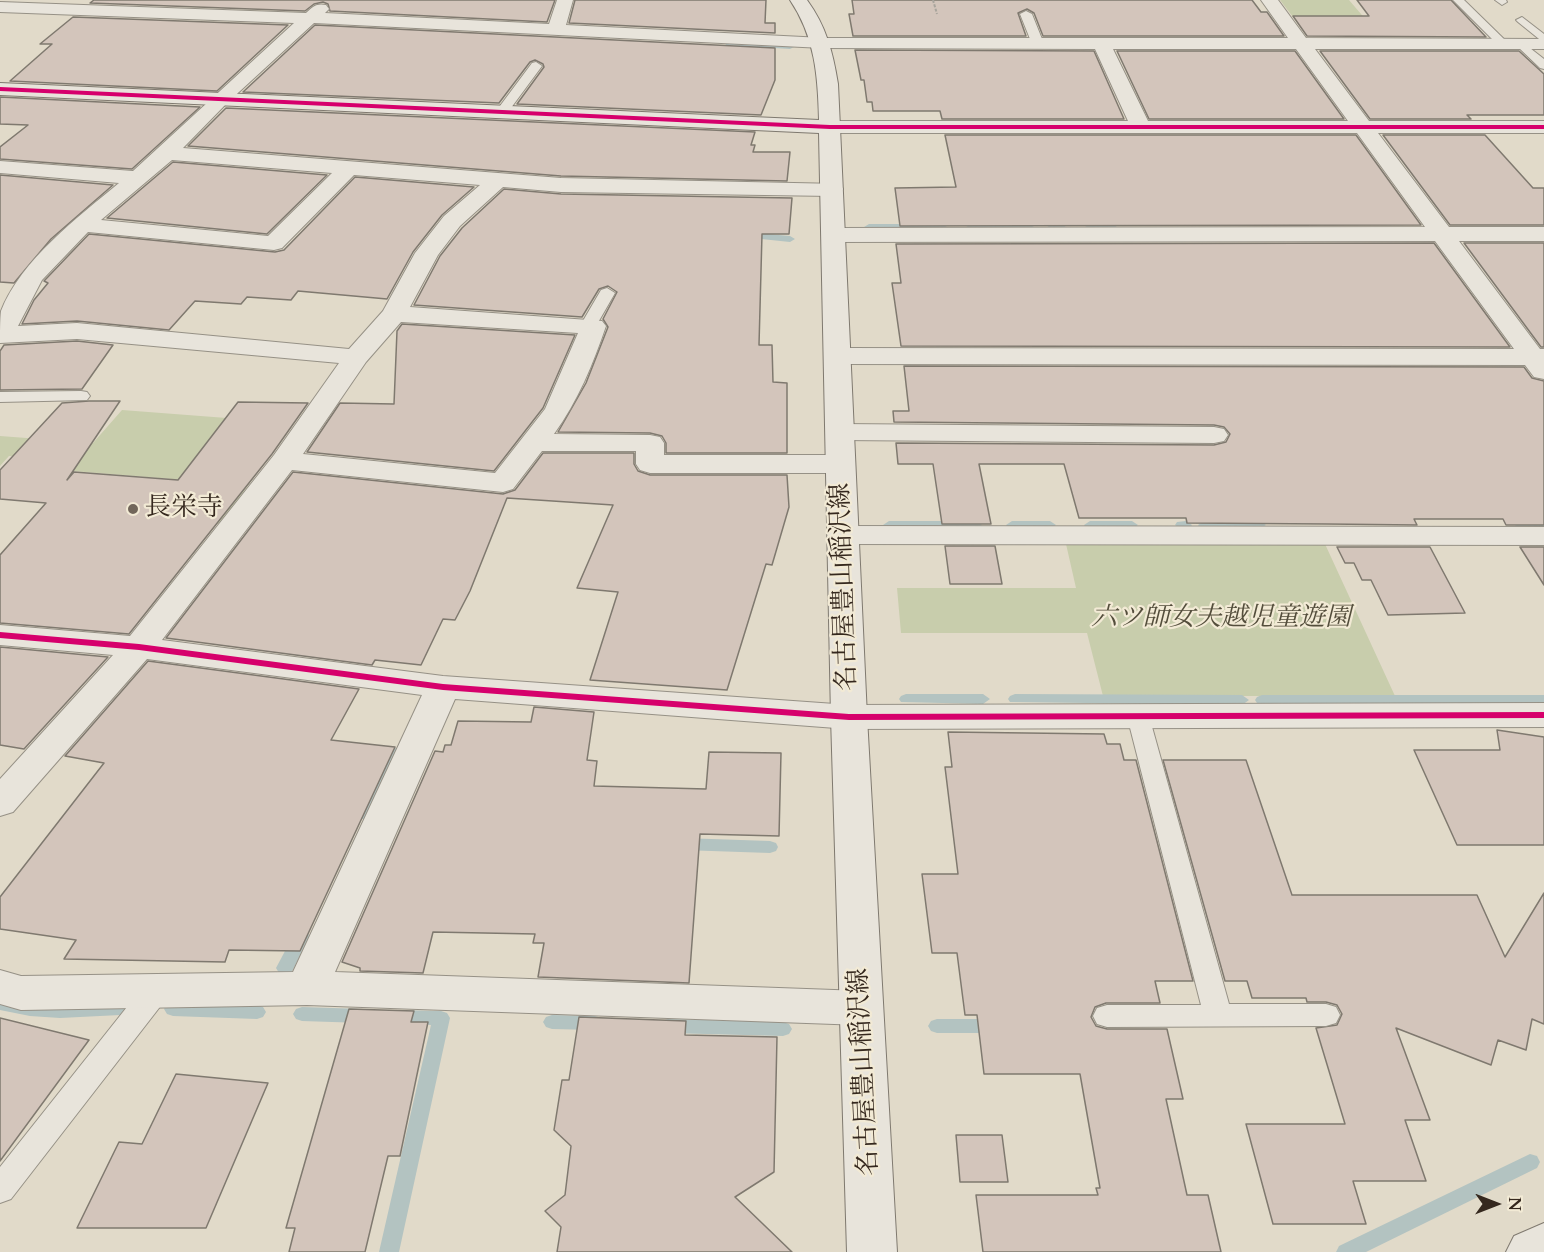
<!DOCTYPE html>
<meta charset="utf-8">
<style>
body{margin:0}
#map{position:relative;width:1544px;height:1252px;overflow:hidden;background:#e1dac9;font-family:Cardo,serif}
canvas{display:block}
.north{position:absolute;left:1466px;top:1174px;width:60px;height:60px;-webkit-text-stroke:4px #f2ead5;paint-order:stroke;rotate:90deg;font-size:16px;font-weight:700;line-height:24px;text-align:center;color:#35281e}
.north::after{content:'';display:block;margin:auto;width:21px;height:27px;background:#35281e;clip-path:polygon(50% 0,100% 100%,50% 72%,0 100%)}
</style>
<div id="map">
<canvas width="1544" height="1252"></canvas>
<div class="north">N</div>
</div>
<script>
const context = document.querySelector('canvas').getContext('2d');
context.lineJoin = 'round';
function fill(path, color) { context.fillStyle = color; context.fill(path, 'evenodd'); }
function strokePath(path, color, width, dash) { context.strokeStyle = color; context.lineWidth = width; context.lineCap = dash ? 'butt' : 'round'; context.setLineDash(dash || []); context.stroke(path); }
function drawText(font, color, halo, rows, align = 'center') {
  context.font = font + ' Cardo,"Noto Serif JP",serif'; context.lineWidth = 4.5; context.setLineDash([]); context.textBaseline = 'middle'; context.strokeStyle = halo; context.fillStyle = color; for (const [text, x, y, turn = 0] of rows) {
    context.save(); context.translate(x, y); context.rotate((+turn || 0) * Math.PI / 180); context.textAlign = isNaN(turn) ? turn : align; if (halo) context.strokeText(text, 0, 0); context.fillText(text, 0, 0); context.restore();
  }
}
const green = new Path2D(`
 M 1280,0 L 1349,0 L 1367,21 L 1296,21 Z
 M 122,410 L 292,423 L 221,524 L 182,521 L 210,482 L 47,469 L 55,459 L 9,456 L 0,466 L 0,436 L 93,443 Z
 M 1066,544 L 1325,544 L 1395,696 L 1103,696 L 1087,633 L 901,633 L 897,588 L 1076,588 Z`);
const stream = new Path2D(`
 M 729,41 L 790,45 L 794,47 L 790,49 L 726,45 L 725,43 Z
 M 869,224 L 942,224 L 947,227 L 942,230 L 866,229 L 864,227 Z
 M 971,224 L 1029,224 L 1034,227 L 1029,230 L 968,229 L 966,227 Z
 M 1052,224 L 1061,224 L 1066,227 L 1061,230 L 1049,229 L 1047,227 Z
 M 1090,224 L 1112,224 L 1117,227 L 1112,230 L 1087,229 L 1085,227 Z
 M 745,232 L 790,236 L 795,239 L 790,242 L 742,237 L 740,235 Z
 M 889,521 L 976,521 L 982,525 L 976,529 L 885,528 L 883,525 Z
 M 1012,521 L 1050,521 L 1056,525 L 1050,529 L 1008,528 L 1006,525 Z
 M 1090,521 L 1132,521 L 1138,525 L 1132,529 L 1086,528 L 1084,525 Z
 M 1186,521 L 1192,525 L 1190,528 L 1181,529 L 1175,525 L 1177,522 Z
 M 1204,521 L 1260,521 L 1266,525 L 1260,529 L 1200,528 L 1198,525 Z
 M 1521,522 L 1544,522 L 1544,530 L 1517,529 L 1515,526 L 1517,523 Z
 M 906,694 L 983,694 L 990,699 L 983,704 L 901,702 L 899,699 L 901,696 Z
 M 1015,694 L 1242,695 L 1249,700 L 1242,705 L 1010,702 L 1008,699 L 1010,696 Z
 M 1262,695 L 1544,695 L 1544,705 L 1257,703 L 1255,700 L 1257,697 Z
 M 396,748 L 401,749 L 403,753 L 372,815 L 369,819 L 359,819 L 356,815 L 389,753 L 391,749 Z
 M 682,838 L 770,841 L 776,843 L 778,847 L 776,851 L 770,853 L 682,850 L 676,848 L 674,844 L 676,840 Z
 M 301,930 L 307,931 L 309,936 L 294,968 L 291,973 L 285,975 L 279,973 L 276,968 L 293,936 L 295,931 Z
 M 0,996 C 40,1005 79,1005 120,1001 L 126,1003 L 129,1008 L 126,1013 L 120,1015 L 60,1018 L 30,1016 L 0,1010 Z
 M 173,1002 L 257,1005 L 263,1007 L 266,1012 L 263,1017 L 257,1019 L 173,1016 L 167,1014 L 164,1009 L 167,1004 Z
 M 302,1007 L 363,1009 L 369,1011 L 372,1016 L 369,1021 L 363,1023 L 302,1021 L 296,1019 L 293,1014 L 296,1009 Z
 M 395,1010 L 441,1011 L 447,1013 L 450,1018 L 399,1252 L 379,1252 L 431,1025 L 389,1022 L 386,1017 L 389,1012 Z
 M 552,1015 L 595,1016 L 601,1018 L 604,1023 L 601,1028 L 595,1030 L 552,1029 L 546,1027 L 543,1022 L 546,1017 Z
 M 668,1019 L 783,1022 L 789,1024 L 792,1029 L 789,1034 L 783,1036 L 668,1033 L 662,1031 L 659,1026 L 662,1021 Z
 M 937,1019 L 995,1019 L 1001,1021 L 1004,1026 L 1001,1031 L 995,1033 L 937,1033 L 931,1031 L 928,1026 L 931,1021 Z
 M 1530,1154 L 1537,1156 L 1540,1162 L 1537,1168 L 1366,1252 L 1336,1252 L 1339,1246 Z`);
const building = new Path2D(`
 M 94,0 L 555,0 L 547,22 L 330,11 L 328,4 L 323,2 L 314,4 L 305,11 L 90,3 Z
 M 575,0 L 766,0 L 765,23 L 775,23 L 775,33 L 569,23 Z
 M 852,0 L 1252,0 L 1261,12 L 1267,12 L 1284,36 L 1043,36 L 1034,13 L 1027,9 L 1018,13 L 1026,36 L 853,36 L 849,14 L 854,14 Z
 M 1357,0 L 1451,0 L 1486,37 L 1307,36 L 1293,16 L 1369,16 Z
 M 73,17 L 288,25 L 217,91 L 10,81 L 52,44 L 40,44 Z
 M 315,25 L 775,48 L 775,80 L 761,115 L 517,104 L 544,67 L 543,64 L 535,60 L 530,62 L 499,103 L 243,92 Z
 M 855,50 L 1094,51 L 1124,119 L 942,119 L 940,111 L 873,111 L 872,102 L 867,102 L 864,80 L 861,80 Z
 M 1117,51 L 1295,51 L 1344,119 L 1149,119 Z
 M 1320,51 L 1519,51 L 1544,74 L 1544,115 L 1467,115 L 1471,119 L 1370,119 Z
 M 0,97 L 200,107 L 132,169 L 0,159 L 0,147 L 28,125 L 0,124 Z
 M 226,108 L 755,132 L 751,145 L 755,145 L 753,152 L 790,152 L 787,181 L 561,176 L 188,146 Z
 M 945,135 L 1356,135 L 1421,225 L 900,226 L 895,188 L 956,187 Z
 M 1383,135 L 1485,135 L 1533,188 L 1544,188 L 1544,225 L 1450,225 Z
 M 173,162 L 327,175 L 267,234 L 107,218 Z
 M 0,175 L 113,185 L 51,239 L 14,283 L 0,282 Z
 M 355,177 L 474,187 L 442,215 L 413,252 L 387,299 L 298,291 L 291,300 L 247,297 L 241,304 L 195,301 L 169,330 L 77,321 L 22,324 L 34,300 L 48,283 L 44,281 L 89,234 L 275,252 L 284,250 Z
 M 504,189 L 561,194 L 792,198 L 789,234 L 762,234 L 759,345 L 772,345 L 773,382 L 787,383 L 787,453 L 666,453 L 666,443 L 662,436 L 650,433 L 558,432 L 586,383 L 608,327 L 603,319 L 617,292 L 608,286 L 599,289 L 582,317 L 414,305 L 440,256 L 462,228 Z
 M 1434,243 L 1510,347 L 901,346 L 892,283 L 901,283 L 896,244 Z
 M 1464,243 L 1544,243 L 1544,347 L 1541,347 Z
 M 402,324 L 575,335 L 543,408 L 494,471 L 307,452 L 340,403 L 394,404 L 397,331 Z
 M 77,341 L 113,345 L 82,389 L 0,390 L 0,351 L 4,345 Z
 M 904,366 L 1524,367 L 1532,378 L 1544,381 L 1544,525 L 1506,525 L 1503,519 L 1414,519 L 1417,525 L 1327,524 L 1187,523 L 1186,518 L 1079,518 L 1064,464 L 979,464 L 991,524 L 942,524 L 933,464 L 898,464 L 896,443 L 1214,445 L 1226,442 L 1230,434 L 1224,427 L 1214,425 L 894,422 L 893,411 L 909,411 Z
 M 89,401 L 120,401 L 67,480 L 74,472 L 178,480 L 238,402 L 308,403 L 272,454 L 129,634 L 0,623 L 0,555 L 46,503 L 0,499 L 0,470 L 62,403 Z
 M 543,453 L 634,453 L 634,464 L 638,471 L 650,475 L 787,475 L 789,507 L 772,565 L 766,564 L 727,690 L 590,680 L 618,592 L 577,588 L 613,505 L 507,498 L 470,591 L 455,620 L 443,619 L 421,665 L 375,660 L 372,665 L 166,638 L 293,472 L 503,494 L 515,490 Z
 M 945,546 L 995,546 L 1002,584 L 950,584 Z
 M 1337,547 L 1430,547 L 1465,613 L 1388,615 L 1371,580 L 1362,580 L 1354,563 L 1345,563 Z
 M 1520,547 L 1544,547 L 1544,585 Z
 M 0,647 L 108,657 L 24,749 L 0,745 Z
 M 148,661 L 359,689 L 331,740 L 395,747 L 300,951 L 229,950 L 225,962 L 64,959 L 76,940 L 0,929 L 0,897 L 104,763 L 65,756 Z
 M 534,707 L 594,712 L 587,760 L 597,761 L 594,786 L 706,789 L 709,752 L 781,753 L 779,836 L 700,834 L 689,983 L 538,977 L 544,943 L 533,943 L 535,934 L 433,932 L 423,973 L 360,971 L 360,968 L 342,962 L 435,751 L 443,752 L 445,745 L 451,745 L 458,721 L 531,722 Z
 M 1497,730 L 1544,737 L 1544,845 L 1457,845 L 1414,750 L 1500,750 Z
 M 948,732 L 1104,734 L 1107,744 L 1120,744 L 1124,760 L 1136,760 L 1193,981 L 1155,981 L 1160,1003 L 1106,1003 L 1095,1007 L 1091,1017 L 1096,1026 L 1107,1029 L 1167,1029 L 1183,1099 L 1166,1099 L 1187,1195 L 1208,1195 L 1221,1252 L 983,1252 L 976,1195 L 1098,1195 L 1096,1188 L 1100,1188 L 1080,1074 L 984,1074 L 977,1015 L 965,1015 L 957,953 L 932,953 L 922,874 L 958,874 L 945,767 L 952,767 Z
 M 1163,760 L 1246,760 L 1292,895 L 1477,895 L 1505,957 L 1544,893 L 1544,1024 L 1532,1019 L 1526,1050 L 1498,1040 L 1491,1065 L 1396,1028 L 1430,1120 L 1405,1120 L 1426,1181 L 1353,1181 L 1366,1224 L 1273,1224 L 1246,1124 L 1345,1124 L 1316,1028 L 1337,1025 L 1342,1014 L 1337,1005 L 1326,1002 L 1307,1002 L 1306,998 L 1252,998 L 1247,981 L 1225,981 Z
 M 349,1009 L 414,1011 L 411,1022 L 428,1022 L 400,1156 L 388,1156 L 365,1252 L 289,1252 L 295,1228 L 286,1228 Z
 M 579,1017 L 686,1021 L 685,1035 L 777,1037 L 774,1172 L 735,1197 L 792,1252 L 557,1252 L 561,1227 L 545,1211 L 565,1195 L 571,1146 L 554,1130 L 562,1080 L 569,1080 Z
 M 0,1018 L 89,1040 L 0,1161 Z
 M 176,1074 L 268,1083 L 206,1228 L 77,1228 L 119,1142 L 142,1144 Z
 M 956,1135 L 1002,1135 L 1008,1182 L 960,1182 Z`);
const path = new Path2D(`
 M 933,0 L 937,14`);
const lane = new Path2D(`
 M 1453,0 L 1464,0 L 1507,42 L 1507,46 L 1499,46 Z
 M 1495,0 L 1506,0 L 1507,2 L 1502,5 Z
 M 1026,11 L 1032,14 L 1044,44 L 1042,46 L 1038,47 L 1032,44 L 1020,14 Z
 M 1522,17 L 1544,34 L 1544,43 L 1518,22 L 1516,20 Z
 M 1521,41 L 1544,59 L 1544,69 L 1540,68 L 1517,46 L 1515,44 Z
 M 536,62 L 542,66 L 505,116 L 497,116 L 495,113 L 497,110 L 532,63 Z
 M 607,288 L 615,293 L 596,326 L 594,329 L 582,329 L 580,326 L 601,290 Z
 M 81,391 L 87,392 L 90,396 L 87,400 L 0,402 L 0,392 Z
 M 1138,709 L 1146,711 L 1149,716 L 1229,1004 L 1326,1004 L 1336,1007 L 1340,1015 L 1336,1023 L 1326,1026 L 1107,1027 L 1097,1024 L 1093,1016 L 1097,1008 L 1107,1005 L 1201,1005 L 1127,716 L 1130,711 Z
 M 156,980 L 166,983 L 169,991 L 166,999 L 11,1199 L 0,1203 L 0,1167 L 146,983 Z`);
const street = new Path2D(`
 M 557,0 L 573,0 L 566,25 L 823,38 L 1288,38 L 1261,0 L 1278,0 L 1306,38 L 1544,39 L 1544,49 L 1315,49 L 1369,121 L 1544,121 L 1544,133 L 1378,133 L 1449,227 L 1544,227 L 1544,241 L 1459,241 L 1540,349 L 1544,349 L 1544,379 L 1534,377 L 1525,365 L 838,364 L 829,362 L 825,356 L 829,350 L 838,348 L 1514,349 L 1435,241 L 834,242 L 826,240 L 823,235 L 826,230 L 834,228 L 1425,227 L 1357,133 L 830,133 L 823,131 L 820,127 L 823,123 L 830,121 L 1128,121 L 1095,49 L 823,48 L 314,23 L 227,103 L 183,148 L 561,178 L 840,184 L 843,189 L 840,194 L 832,196 L 561,192 L 503,187 L 460,226 L 438,255 L 410,307 L 602,321 L 606,326 C 593,364 578,401 554,434 L 650,435 L 660,437 L 664,443 L 664,455 L 841,455 L 851,458 L 855,464 L 851,470 L 841,473 L 650,473 L 640,470 L 636,464 L 636,451 L 542,451 L 513,489 L 503,492 L 292,470 L 162,640 L 443,676 L 849,705 L 1544,703 L 1544,727 L 849,729 L 455,699 L 335,972 L 862,991 L 877,996 L 883,1008 L 877,1020 L 862,1025 L 307,1005 L 21,1010 L 0,1004 L 0,970 L 21,976 L 293,972 L 422,695 L 147,659 L 13,812 L 0,816 L 0,779 L 113,655 L 0,645 L 0,625 L 130,636 L 274,455 L 339,363 L 77,339 L 0,343 C 0,333 0,319 1,311 C 21,260 78,217 119,183 L 0,173 L 0,161 L 133,171 L 294,23 L 0,12 L 0,2 L 306,13 C 313,6 317,3 326,5 L 329,9 L 325,13 L 549,24 ZM 1113,49 L 1296,49 L 1348,121 L 1148,121 ZM 172,160 L 332,173 L 268,236 L 101,220 ZM 354,175 L 480,185 L 444,216 L 415,253 L 383,311 L 349,349 L 77,323 L 18,326 L 42,280 L 88,232 L 274,250 L 282,248 ZM 401,322 L 578,333 L 545,409 L 495,473 L 303,454 L 366,362 Z
 M 840,424 L 1214,427 L 1224,429 L 1228,435 L 1224,441 L 1214,443 L 840,440 L 830,438 L 826,432 L 830,426 Z
 M 843,526 L 1544,527 L 1544,545 L 843,544 L 832,542 L 828,535 L 832,528 Z`);
const secondary = new Path2D(`
 M 790,0 L 807,0 C 826,26 833,52 838,84 L 867,717 L 897,1252 L 847,1252 L 831,717 L 819,133 L 0,95 L 0,83 L 819,120 C 818,76 815,37 790,0 Z
 M 1544,1223 L 1544,1252 L 1506,1252 L 1514,1236 Z`);
const cycleway = new Path2D(`
 M 0,87 L 830,125 L 1544,125 L 1544,129 L 830,129 L 0,91 Z
 M 0,632 L 139,644 L 443,684 L 849,714 L 1544,712 L 1544,718 L 849,720 L 443,690 L 139,650 L 0,638 Z`);
const markers = [
 [133,509,6,"#71665a"]
];
const poiNames = [
 ["長栄寺",145,509]
];
const streetNames = [
 ["名古屋豊山稲沢線",845,587,-92],
 ["名古屋豊山稲沢線",865,1072,-93]
];
const parkNames = [
 ["六ツ師女夫越児童遊園",1221,619]
];
fill(green, '#c8cdac');
fill(stream, '#b3c3c1');
fill(building, '#d3c5bb');
strokePath(building, '#7f796f', 1.5);
strokePath(lane, '#969186', 2);
strokePath(street, '#969186', 2);
strokePath(secondary, '#7f796f', 2);
strokePath(path, '#a8a49c', 2, [3, 1.5]);
fill(lane, '#e8e4db');
fill(street, '#e8e4db');
fill(secondary, '#e8e4db');
fill(cycleway, '#d6006c');
for (const [x, y, r, color] of markers) { const dot = new Path2D(); dot.arc(x, y, r, 0, 2 * Math.PI); context.fillStyle = color; context.fill(dot); strokePath(dot, '#f2ead5', 2); }
drawText('26px', '#35281e', '#f2ead5', poiNames, 'left');
drawText('26px', '#35281e', '#f2ead5', streetNames);
drawText('italic 26px', '#544e3c', '#f2ead5', parkNames);
</script>
